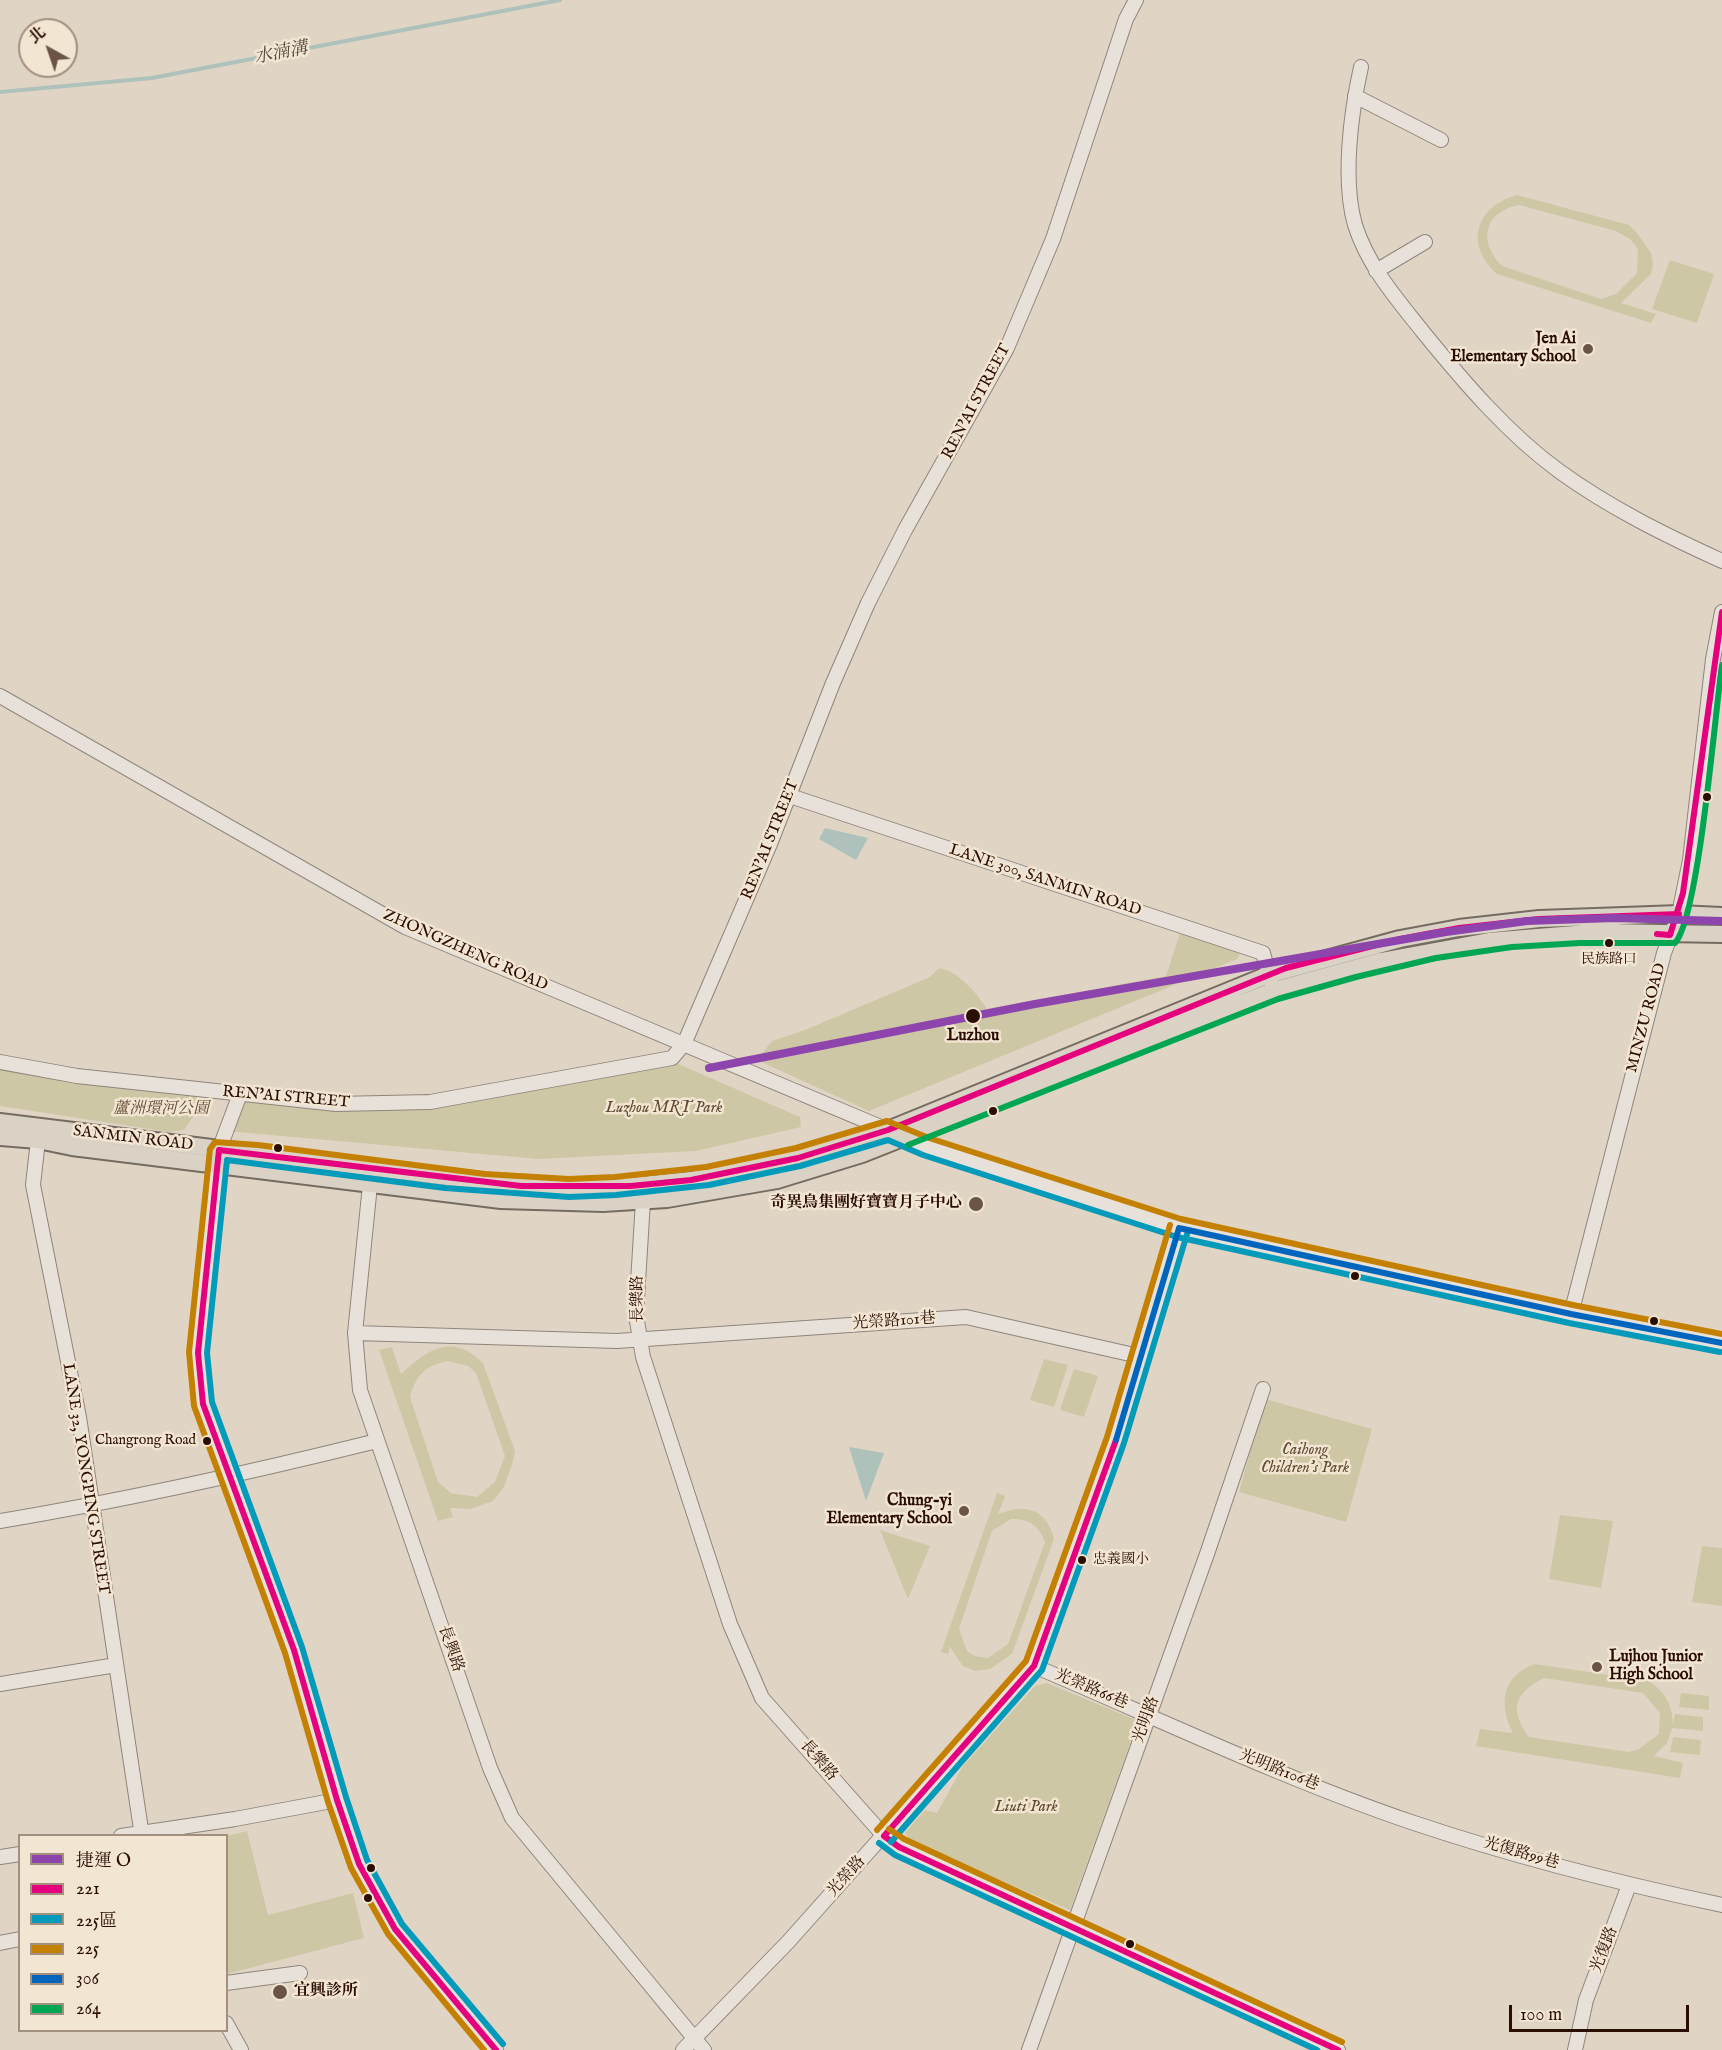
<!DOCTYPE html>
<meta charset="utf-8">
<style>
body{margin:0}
#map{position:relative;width:1722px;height:2050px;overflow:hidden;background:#e0d5c5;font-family:"IM FELL English","Noto Serif TC",serif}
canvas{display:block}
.legend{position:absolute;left:18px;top:1834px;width:210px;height:198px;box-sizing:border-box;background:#f2e5d2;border:2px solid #a28f7f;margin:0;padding:8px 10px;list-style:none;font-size:18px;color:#2b0e02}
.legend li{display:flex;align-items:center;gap:12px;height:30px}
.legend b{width:30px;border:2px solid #a28f7f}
.north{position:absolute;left:18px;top:18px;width:60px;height:60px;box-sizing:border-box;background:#f2e5d2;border:2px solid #a28f7f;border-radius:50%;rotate:320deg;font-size:16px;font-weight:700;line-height:24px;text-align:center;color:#2b0e02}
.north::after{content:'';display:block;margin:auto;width:21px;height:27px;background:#6a5446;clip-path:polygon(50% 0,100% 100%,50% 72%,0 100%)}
.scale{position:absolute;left:1509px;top:2005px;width:180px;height:27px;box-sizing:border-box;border:3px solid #2b0e02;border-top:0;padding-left:8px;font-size:18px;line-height:21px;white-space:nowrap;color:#2b0e02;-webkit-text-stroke:4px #f2e5d2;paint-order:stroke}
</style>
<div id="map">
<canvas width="1722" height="2050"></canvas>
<ul class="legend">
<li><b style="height:8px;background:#8e44ad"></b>捷運 O</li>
<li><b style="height:8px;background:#e5007d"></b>221</li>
<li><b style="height:8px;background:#049aba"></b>225區</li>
<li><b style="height:8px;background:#c48000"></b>225</li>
<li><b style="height:8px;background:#0065bd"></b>306</li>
<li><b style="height:8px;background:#00a651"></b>264</li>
</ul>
<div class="north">北</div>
<div class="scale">100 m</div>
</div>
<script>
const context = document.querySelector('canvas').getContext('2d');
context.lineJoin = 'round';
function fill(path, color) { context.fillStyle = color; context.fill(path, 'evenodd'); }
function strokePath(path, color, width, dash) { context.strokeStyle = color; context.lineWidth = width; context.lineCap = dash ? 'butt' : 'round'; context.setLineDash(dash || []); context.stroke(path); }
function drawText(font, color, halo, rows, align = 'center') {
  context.font = font + ' "IM FELL English","Noto Serif TC",serif'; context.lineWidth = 5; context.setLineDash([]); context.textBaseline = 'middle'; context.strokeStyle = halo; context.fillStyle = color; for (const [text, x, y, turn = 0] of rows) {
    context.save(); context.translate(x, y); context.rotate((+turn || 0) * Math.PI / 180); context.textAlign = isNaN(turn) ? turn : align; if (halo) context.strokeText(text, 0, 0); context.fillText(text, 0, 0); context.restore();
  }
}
const green = new Path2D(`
 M 1517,195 L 1629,225 L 1637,233 L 1651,253 L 1653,264 L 1651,274 L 1621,303 L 1656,314 L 1651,323 L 1497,274 C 1465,245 1474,207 1517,195 ZM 1519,205 L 1616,231 L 1630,239 L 1638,249 L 1637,273 L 1616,294 L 1601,299 L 1502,266 C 1478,242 1483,212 1519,205 Z
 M 1670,260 L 1714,274 L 1697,323 L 1652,309 Z
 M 1180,933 L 1240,952 L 1237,959 L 869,1111 L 757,1060 L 772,1041 L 805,1030 L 930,977 L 939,968 C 958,971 977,993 987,1009 L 1166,976 Z
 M 676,1063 L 800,1117 L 801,1127 L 696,1151 L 538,1159 L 226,1131 L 240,1094 L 427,1107 Z
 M 0,1067 L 196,1095 L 201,1106 L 184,1130 L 169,1132 L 0,1106 Z
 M 392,1347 L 401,1374 C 427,1350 452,1332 483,1363 L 515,1451 L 513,1461 L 504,1487 L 493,1501 L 471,1509 L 450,1508 L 453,1517 L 438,1521 L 379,1350 ZM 448,1361 L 468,1366 L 476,1373 L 505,1456 L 495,1482 L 477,1497 L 451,1493 L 438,1482 L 410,1397 C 416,1375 426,1365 448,1361 Z
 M 1044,1359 L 1068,1365 L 1054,1407 L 1030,1400 Z
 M 1074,1369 L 1098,1376 L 1084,1417 L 1060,1410 Z
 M 1265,1399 L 1372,1429 L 1346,1522 L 1239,1492 Z
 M 997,1493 L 1005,1496 L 998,1514 C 1025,1504 1046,1507 1054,1539 L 1012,1654 L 990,1669 L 975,1671 L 963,1666 L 950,1647 L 948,1654 L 941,1652 ZM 1011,1519 C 1030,1519 1038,1525 1045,1542 L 1008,1644 L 988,1658 L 975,1656 L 967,1651 L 959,1629 L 992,1531 Z
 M 1560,1515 L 1613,1521 L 1601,1588 L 1549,1579 Z
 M 880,1530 L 930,1546 L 908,1599 Z
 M 1702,1546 L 1722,1548 L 1722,1606 L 1692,1602 Z
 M 1535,1664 L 1649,1681 C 1666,1693 1672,1704 1673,1724 L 1675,1714 L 1703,1717 L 1703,1731 L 1672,1728 L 1667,1743 L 1654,1756 L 1683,1763 L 1680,1778 L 1476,1746 L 1480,1729 L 1513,1733 C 1498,1705 1502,1675 1535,1664 ZM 1544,1678 L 1643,1693 L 1660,1713 L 1659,1734 L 1639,1749 L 1629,1752 L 1529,1737 C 1509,1710 1514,1693 1544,1678 Z
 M 1047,1683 L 1138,1721 L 1070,1910 L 911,1842 L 905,1833 L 925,1810 L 937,1813 L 963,1766 L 1035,1686 Z
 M 1681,1693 L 1709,1696 L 1709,1710 L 1679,1707 Z
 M 1673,1737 L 1701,1740 L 1700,1755 L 1670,1752 Z
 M 247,1831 L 268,1915 L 353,1893 L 364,1938 L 227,1974 L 227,1836 Z`);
const water = new Path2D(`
 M 825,828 L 868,838 L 856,860 L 819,839 Z
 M 849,1447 L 884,1453 L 866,1501 Z`);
const stream = new Path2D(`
 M 0,92 L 152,78 L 560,0`);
const minor = new Path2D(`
 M 1361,67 C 1351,112 1342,180 1355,225 C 1368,266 1396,298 1423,332 C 1463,381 1507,433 1559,471 C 1610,508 1665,535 1722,561
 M 1355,96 L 1441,140
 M 1376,271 L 1425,242
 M 0,696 L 405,927 L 926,1146 L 1179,1228 L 1571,1314 L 1722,1343
 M 790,796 L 1263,953 L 1271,982
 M 0,1062 L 77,1076 L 336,1104 L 430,1102 L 672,1058 L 684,1044 L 770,844 L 833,683 L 868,603 L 905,530 L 1007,348 L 1053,239 L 1126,19 L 1136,0
 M 240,1094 L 219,1150 L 198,1353 L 203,1404 L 294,1650 L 337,1800 L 359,1864 L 395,1929 L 496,2050
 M 39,1131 L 33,1185 L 79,1417 L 142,1836
 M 370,1185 L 355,1333 L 360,1390 L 490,1768 L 512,1818 L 704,2050
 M 643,1201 L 636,1315 L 643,1357 L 730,1624 L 762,1698 L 884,1836 L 899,1847 L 1338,2050
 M 1571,1314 L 1664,953 L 1679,914 L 1690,860 L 1713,659 L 1722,612
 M 355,1333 L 617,1341 L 966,1317 L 1143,1357
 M 0,1521 C 127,1500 252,1472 377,1441
 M 1034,1666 C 1159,1719 1282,1778 1411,1822 C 1512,1856 1618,1883 1722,1905
 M 0,1684 L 116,1665
 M 121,1836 L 235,1819 L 337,1800
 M 0,1857 L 20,1854
 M 0,1943 L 20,1939
 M 226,1983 L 300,1973
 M 226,2023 L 241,2050
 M 683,2050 L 788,1942 L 1034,1666 L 1116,1440 L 1179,1228
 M 1029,2050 L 1207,1554 L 1263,1389
 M 1575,2050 L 1586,2000 L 1629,1885`);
const major = new Path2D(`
 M 0,1122 L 521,1186 L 631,1186 L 691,1180 L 798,1158 L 888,1130 L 1268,975 L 1400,939 L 1459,928 L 1539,919 L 1679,914 L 1722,916
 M 0,1137 L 38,1140 L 72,1147 L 501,1200 L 603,1203 L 667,1199 L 777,1180 L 862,1154 L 1275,990 L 1381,961 L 1489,941 L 1537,937 L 1602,932 L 1722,934`);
const bus1 = new Path2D(`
 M 1657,934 L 1670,935 L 1683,893 L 1722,612
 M 884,1836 L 899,1847 L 1338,2050
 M 884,1836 L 1034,1666 L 1116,1440
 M 496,2050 L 395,1929 L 359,1864 L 337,1800 L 294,1650 L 203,1404 L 198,1353 L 219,1150 L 521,1186 L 631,1186 L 691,1180 L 798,1158 L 888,1130 L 1286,968 L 1400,939 L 1459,928 L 1539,919 L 1679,914`);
const bus2 = new Path2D(`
 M 891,1842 L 1042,1670 L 1124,1443 L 1188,1231
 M 879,1843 L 895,1855 L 1317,2050
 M 503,2044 L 402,1924 L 367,1860 L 346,1797 L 302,1647 L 212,1402 L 207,1353 L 227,1160 L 445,1188 L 569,1197 L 616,1195 L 709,1185 L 800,1166 L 888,1140 L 923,1155 L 1177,1237 L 1569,1323 L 1720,1352`);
const bus3 = new Path2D(`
 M 889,1829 L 904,1839 L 1342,2042
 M 877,1830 L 1026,1661 L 1107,1437 L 1170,1225
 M 484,2050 L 388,1934 L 351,1868 L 328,1802 L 285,1653 L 194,1406 L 189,1352 L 210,1149 L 215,1142 L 258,1145 L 485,1174 L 569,1179 L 615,1177 L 706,1167 L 796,1148 L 887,1121 L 929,1138 L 1181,1219 L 1573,1305 L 1722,1334`);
const bus4 = new Path2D(`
 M 1179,1228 L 1571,1314 L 1722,1343
 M 1116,1440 L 1179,1228`);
const bus5 = new Path2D(`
 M 908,1145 L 1278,999 L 1356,977 L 1436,958 L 1512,947 L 1580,943 L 1675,943 C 1699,917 1715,712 1722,665`);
const metro1 = new Path2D(`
 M 709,1068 L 1035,1004 L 1446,932 L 1527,921 L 1614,918 L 1722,921`);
const markers = [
 [1588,349,6,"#6a5446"],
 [1707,797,5,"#2b0e02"],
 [1609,943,5,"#2b0e02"],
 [973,1016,8,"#2b0e02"],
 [993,1111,5,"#2b0e02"],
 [278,1148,5,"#2b0e02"],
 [976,1204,8,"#6a5446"],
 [1355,1276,5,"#2b0e02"],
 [1654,1321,5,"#2b0e02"],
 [207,1441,5,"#2b0e02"],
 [964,1511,6,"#6a5446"],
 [1082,1560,5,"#2b0e02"],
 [1597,1667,6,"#6a5446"],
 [371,1868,5,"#2b0e02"],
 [368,1898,5,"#2b0e02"],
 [1130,1944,5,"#2b0e02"],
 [280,1992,8,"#6a5446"]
];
const busNames = [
 ["民族路口",1609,960],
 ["Changrong Road",196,1441,"right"],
 ["忠義國小",1093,1560,"left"]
];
const poiNames = [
 ["Jen Ai",1576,340],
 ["Elementary School",1576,358],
 ["奇異鳥集團好寶寶月子中心",962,1204],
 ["Chung-yi",952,1502],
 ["Elementary School",952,1520],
 ["Lujhou Junior",1609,1658,"left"],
 ["High School",1609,1676,"left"],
 ["宜興診所",294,1992,"left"]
];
const streetNames = [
 ["REN'AI STREET",977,402,-62],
 ["REN'AI STREET",771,840,-68],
 ["LANE 300, SANMIN ROAD",1045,881,18],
 ["ZHONGZHENG ROAD",465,951,24],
 ["MINZU ROAD",1647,1018,-75],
 ["REN'AI STREET",286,1098,5],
 ["SANMIN ROAD",133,1139,7],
 ["長樂路",639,1299,-90],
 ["光榮路101巷",894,1322,-4],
 ["LANE 32, YONGPING STREET",85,1479,81],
 ["長興路",450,1649,71],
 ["光榮路66巷",1091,1690,23],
 ["光明路",1147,1720,-70],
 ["長樂路",818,1761,49],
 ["光明路106巷",1279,1771,22],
 ["光復路99巷",1521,1854,16],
 ["光榮路",847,1877,-48],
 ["光復路",1605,1950,-69]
];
const stopNames = [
 ["Luzhou",973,1037]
];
const parkNames = [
 ["Luzhou MRT Park",664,1109],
 ["蘆洲環河公園",161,1110],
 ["Caihong",1305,1451],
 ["Children's Park",1305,1469],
 ["Liuti Park",1026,1808]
];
const waterNames = [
 ["水湳溝",281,54,-11]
];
fill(green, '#cec7a5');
fill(water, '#aec1ba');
strokePath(stream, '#aec1ba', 4);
strokePath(minor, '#8f857b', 16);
strokePath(major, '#756b61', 20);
strokePath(minor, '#e7e1d9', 14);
strokePath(major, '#dad2c4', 16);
strokePath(bus1, '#e5007d', 6);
strokePath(bus2, '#049aba', 6);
strokePath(bus3, '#c48000', 6);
strokePath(bus4, '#0065bd', 6);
strokePath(bus5, '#00a651', 6);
strokePath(metro1, '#8e44ad', 8);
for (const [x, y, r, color] of markers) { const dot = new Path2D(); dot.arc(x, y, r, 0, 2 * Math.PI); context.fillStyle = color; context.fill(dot); strokePath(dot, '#f2e5d2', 2); }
drawText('14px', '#2b0e02', '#f2e5d2', busNames);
drawText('bold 16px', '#2b0e02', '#f2e5d2', poiNames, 'right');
drawText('16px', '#2b0e02', '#f2e5d2', streetNames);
drawText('bold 16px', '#2b0e02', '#f2e5d2', stopNames);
drawText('italic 16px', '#5f4b32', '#f2e5d2', parkNames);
drawText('italic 18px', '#524a41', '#f2e5d2', waterNames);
</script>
